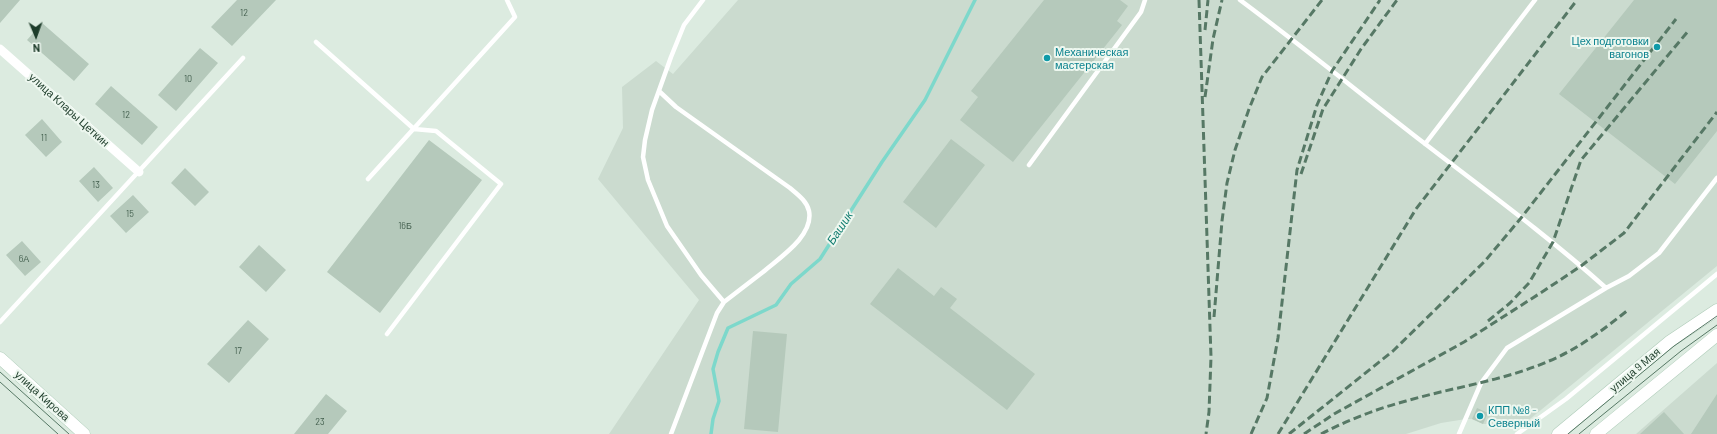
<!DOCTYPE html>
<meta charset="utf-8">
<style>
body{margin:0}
#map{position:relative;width:1717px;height:434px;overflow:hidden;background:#dcebe0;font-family:Barlow,sans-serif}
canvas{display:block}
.north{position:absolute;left:16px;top:16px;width:40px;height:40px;-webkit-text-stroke:3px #edf7ef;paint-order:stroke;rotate:178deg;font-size:11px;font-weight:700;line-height:16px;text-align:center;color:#1d3c2a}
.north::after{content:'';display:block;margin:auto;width:14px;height:18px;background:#1d3c2a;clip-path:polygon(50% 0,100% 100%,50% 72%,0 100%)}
</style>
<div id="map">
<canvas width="1717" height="434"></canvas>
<div class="north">N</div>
</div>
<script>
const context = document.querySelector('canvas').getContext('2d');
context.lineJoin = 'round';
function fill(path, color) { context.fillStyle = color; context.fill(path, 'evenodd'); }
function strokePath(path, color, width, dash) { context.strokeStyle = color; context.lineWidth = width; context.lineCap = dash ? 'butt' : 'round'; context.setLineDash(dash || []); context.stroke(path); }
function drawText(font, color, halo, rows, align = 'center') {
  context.font = font + ' Barlow,sans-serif'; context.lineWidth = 4; context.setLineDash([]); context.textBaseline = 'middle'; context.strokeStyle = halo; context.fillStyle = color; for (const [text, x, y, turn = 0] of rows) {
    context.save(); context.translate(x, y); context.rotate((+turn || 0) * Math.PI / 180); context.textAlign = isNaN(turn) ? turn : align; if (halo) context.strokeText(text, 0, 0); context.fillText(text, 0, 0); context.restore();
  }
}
const built = new Path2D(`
 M 738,0 L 1717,0 L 1717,266 L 1525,423 L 1483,424 L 1472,419 L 1466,419 L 1441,423 L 1406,434 L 609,434 L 699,300 L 598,179 L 623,128 L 622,87 L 656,61 L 673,74 Z
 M 1717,363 L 1717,434 L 1636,434 Z`);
const stream = new Path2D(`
 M 711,434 L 713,419 L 719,401 L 713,369 L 718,352 L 728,328 L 776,305 L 791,284 L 820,259 L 882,162 L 925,100 L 975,0`);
const building = new Path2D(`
 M 0,0 L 20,0 L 0,23 Z
 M 237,0 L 276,0 L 232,46 L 211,27 Z
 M 1044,0 L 1120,0 L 1128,6 L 1117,21 L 1122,25 L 1013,162 L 960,120 L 978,97 L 971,91 Z
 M 1634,0 L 1717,0 L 1717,131 L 1675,184 L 1559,94 Z
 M 42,23 L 89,64 L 74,81 L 27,40 Z
 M 200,48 L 218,63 L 176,111 L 158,95 Z
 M 111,86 L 158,127 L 142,145 L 95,104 Z
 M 42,119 L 62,142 L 46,157 L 25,135 Z
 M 951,139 L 985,165 L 936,228 L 903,202 Z
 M 429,140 L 482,180 L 380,313 L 327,272 Z
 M 94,167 L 113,188 L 98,202 L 79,181 Z
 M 185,168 L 209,192 L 195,206 L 171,183 Z
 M 133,195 L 149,212 L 126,233 L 110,216 Z
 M 22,241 L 41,262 L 25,276 L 6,255 Z
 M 259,245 L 286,270 L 266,292 L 239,267 Z
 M 898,268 L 934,296 L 941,287 L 957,299 L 950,308 L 1035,374 L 1007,410 L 870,304 Z
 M 248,320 L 269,339 L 229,383 L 207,364 Z
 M 753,331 L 787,334 L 778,432 L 744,429 Z
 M 326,394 L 347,411 L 328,434 L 294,434 Z
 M 1717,394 L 1717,434 L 1691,434 Z
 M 1477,408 L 1488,413 L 1483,424 L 1472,419 Z
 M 1664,412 L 1684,434 L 1640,434 Z`);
const service = new Path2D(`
 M 703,0 L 684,25 L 671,57 L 652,110 L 645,140 L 643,157 L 648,180 L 667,226 L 701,275 L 724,302
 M 1240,0 C 1302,46 1362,95 1424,143 C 1485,190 1548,236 1606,288 L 1507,348 L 1481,383 L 1459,434
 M 316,42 L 414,129 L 436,131 L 501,184 L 387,334
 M 660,92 L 676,107 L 790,188 C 797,194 807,201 809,211 C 814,236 779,258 763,272 C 750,282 737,292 724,302 L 717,313 L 671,434
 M 1425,144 L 1535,0
 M 1029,165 L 1141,12 L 1145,0
 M 368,179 L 515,17 L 507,0
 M 1606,288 L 1629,276 L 1659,253 L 1717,178
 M 0,322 L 243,58
 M 1517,434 L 1566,399 L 1717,274`);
const minor = new Path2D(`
 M 0,49 L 139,172`);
const secondary = new Path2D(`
 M 0,358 L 84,434
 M 1558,434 L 1669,342 L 1717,310
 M 1596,434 L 1717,335`);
const tram = new Path2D(`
 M 0,372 L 69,434
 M 0,382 L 58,434
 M 1568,434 L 1674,346 L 1717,316
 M 1579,434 L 1681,351 L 1717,325`);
const rail = new Path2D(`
 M 1199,0 L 1211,357 L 1209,412 L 1206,434
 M 1205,30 L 1208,0
 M 1205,97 L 1213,39 L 1222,0
 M 1301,174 L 1323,109 L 1361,49 L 1397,0
 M 1214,317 L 1222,221 L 1227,183 L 1235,150 L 1249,109 L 1262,77 L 1322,0
 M 1488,321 L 1510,303 L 1529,283 L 1553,242 L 1581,160 L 1689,30
 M 1251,434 L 1267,398 L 1278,338 L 1297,170 L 1317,105 L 1332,71 L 1380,0
 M 1278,434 L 1416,209 L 1577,0
 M 1289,434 L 1393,351 L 1485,261 L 1521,218 L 1676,19
 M 1304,434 L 1334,414 L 1464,342 L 1542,292 L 1581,266 L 1624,233 L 1717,112
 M 1321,434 C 1348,420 1376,409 1406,401 C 1454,387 1503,381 1549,361 C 1578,349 1603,330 1628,310`);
const markers = [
 [1657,47,4,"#0f9aa8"],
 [1047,58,4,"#0f9aa8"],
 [1480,416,4,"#0f9aa8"]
];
const numberNames = [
 ["12",244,13],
 ["10",188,79],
 ["12",126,115],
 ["11",44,138],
 ["13",96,185],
 ["15",130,214],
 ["16Б",405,226],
 ["6А",24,259],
 ["17",238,351],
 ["23",320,422]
];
const cultureNames = [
 ["Цех подготовки",1649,41,"right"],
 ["вагонов",1649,54,"right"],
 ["Механическая",1055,52],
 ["мастерская",1055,65],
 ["КПП №8 -",1488,410],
 ["Северный",1488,423]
];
const streetNames = [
 ["улица Клары Цеткин",69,110,42],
 ["улица 9 Мая",1635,370,-40],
 ["улица Кирова",42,396,42]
];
const waterNames = [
 ["Башик",840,228,-57]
];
fill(built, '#cbdbcf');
strokePath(stream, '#7dd8cb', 3.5);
fill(building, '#b5c9bb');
strokePath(secondary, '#afccb9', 13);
strokePath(service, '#fff', 4.5);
strokePath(minor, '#fff', 9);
strokePath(secondary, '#fff', 12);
strokePath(tram, '#567865', 1);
strokePath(rail, '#567865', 3, [8, 4]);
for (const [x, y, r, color] of markers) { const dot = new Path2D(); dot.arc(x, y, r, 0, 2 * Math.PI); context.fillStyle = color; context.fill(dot); strokePath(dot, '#edf7ef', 1.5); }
drawText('9px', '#435f4e', null, numberNames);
drawText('11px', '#0d838f', '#edf7ef', cultureNames, 'left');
drawText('11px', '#1d3c2a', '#edf7ef', streetNames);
drawText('italic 12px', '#117d70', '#edf7ef', waterNames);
</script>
